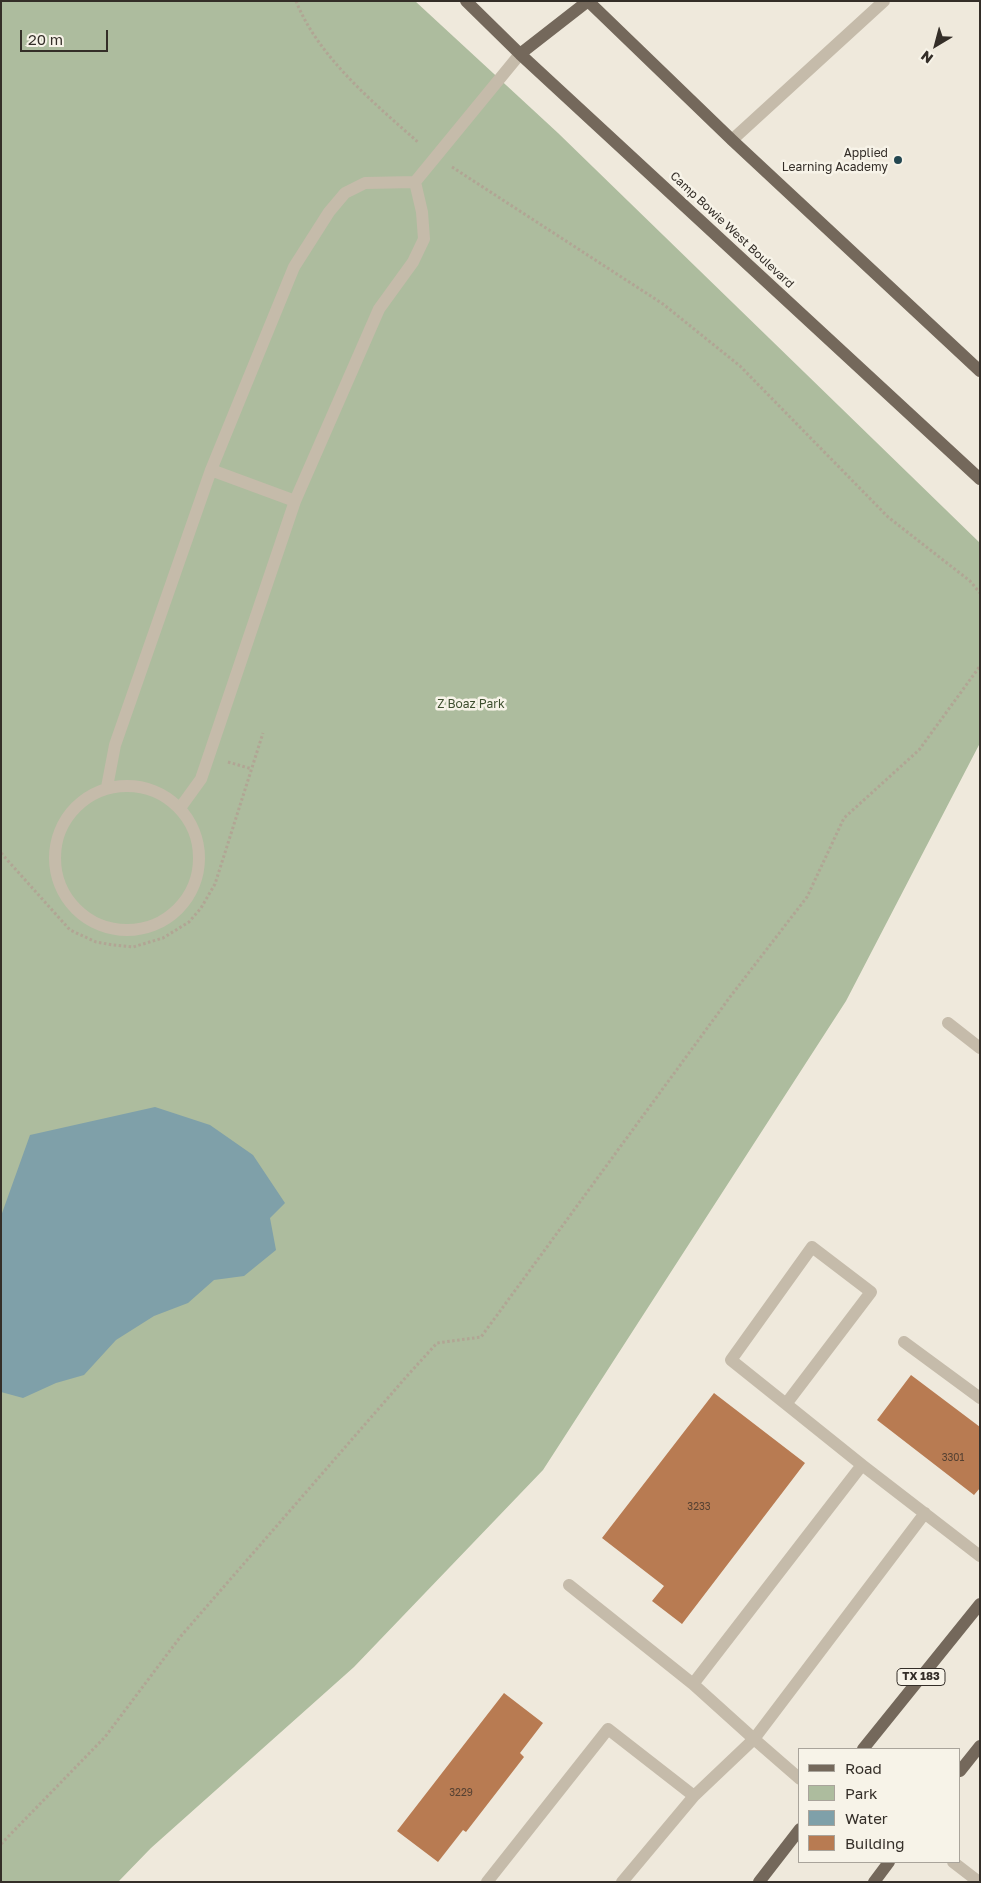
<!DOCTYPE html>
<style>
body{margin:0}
#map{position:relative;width:981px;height:1883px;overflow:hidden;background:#efe9dc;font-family:"Golos Text",sans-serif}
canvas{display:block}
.frame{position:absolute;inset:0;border:2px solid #342e28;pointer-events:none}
.legend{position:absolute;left:798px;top:1748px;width:162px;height:115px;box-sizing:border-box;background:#f7f3e8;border:1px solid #a9a49b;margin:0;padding:6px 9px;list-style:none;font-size:15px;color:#342e28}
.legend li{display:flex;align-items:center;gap:10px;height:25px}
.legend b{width:25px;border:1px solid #a9a49b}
.north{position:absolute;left:911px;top:20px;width:50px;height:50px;-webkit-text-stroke:4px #f7f3e8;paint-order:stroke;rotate:217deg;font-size:14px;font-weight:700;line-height:20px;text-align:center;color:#342e28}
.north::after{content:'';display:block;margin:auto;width:18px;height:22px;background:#342e28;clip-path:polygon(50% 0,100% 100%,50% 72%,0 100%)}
.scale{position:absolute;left:20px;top:30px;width:88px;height:22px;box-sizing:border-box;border:2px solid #342e28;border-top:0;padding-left:6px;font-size:15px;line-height:18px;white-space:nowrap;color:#342e28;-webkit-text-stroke:4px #f7f3e8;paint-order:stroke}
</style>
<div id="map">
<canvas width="981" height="1883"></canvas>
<div class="frame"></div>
<ul class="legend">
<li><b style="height:6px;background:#74685b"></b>Road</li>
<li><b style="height:14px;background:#adbc9e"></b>Park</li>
<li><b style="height:14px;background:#7fa0a9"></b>Water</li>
<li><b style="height:14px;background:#b87b52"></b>Building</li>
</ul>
<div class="north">N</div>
<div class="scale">20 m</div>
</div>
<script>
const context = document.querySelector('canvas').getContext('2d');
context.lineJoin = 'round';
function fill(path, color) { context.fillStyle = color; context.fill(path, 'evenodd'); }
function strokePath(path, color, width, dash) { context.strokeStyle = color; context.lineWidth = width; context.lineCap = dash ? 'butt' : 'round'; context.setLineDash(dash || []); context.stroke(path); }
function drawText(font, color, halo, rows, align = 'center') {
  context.font = font + ' "Golos Text",sans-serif'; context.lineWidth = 5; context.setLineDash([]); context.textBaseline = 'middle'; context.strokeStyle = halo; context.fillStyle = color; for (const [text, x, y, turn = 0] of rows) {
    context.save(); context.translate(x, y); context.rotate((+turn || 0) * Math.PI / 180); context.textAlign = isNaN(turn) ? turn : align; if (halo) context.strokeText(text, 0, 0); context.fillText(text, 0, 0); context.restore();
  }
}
const green = new Path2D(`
 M 1,1 L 415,1 L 558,133 L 980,543 L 980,743 L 846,1001 L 543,1470 L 354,1667 L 151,1848 L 118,1882 L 1,1882 Z`);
const water = new Path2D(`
 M 155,1107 L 210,1125 L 253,1155 L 285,1203 L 270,1218 L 276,1250 L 244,1276 L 214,1280 L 188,1303 L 154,1316 L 116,1340 L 84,1375 L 56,1383 L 23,1398 L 1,1392 L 1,1216 L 30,1135 Z`);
const building = new Path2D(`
 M 911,1375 L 980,1427 L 980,1488 L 974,1495 L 877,1420 Z
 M 714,1393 L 805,1463 L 682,1624 L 652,1601 L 664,1586 L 602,1538 Z
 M 504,1693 L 543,1723 L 520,1753 L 524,1757 L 466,1832 L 463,1830 L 438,1862 L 397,1831 Z`);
const path = new Path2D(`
 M 296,1 C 318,57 375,104 419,143
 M 452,167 L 663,304 L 740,366 L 888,517 L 970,581 L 980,593
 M 228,762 L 252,769
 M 1,853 L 70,930 L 96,942 L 113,945 L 133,947 L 163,938 L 189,922 L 201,908 L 215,884 L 263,733
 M 1,1844 L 105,1737 L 181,1636 L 407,1376 L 437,1343 L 481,1337 L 730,997 L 807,897 L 844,818 L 919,750 L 980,666`);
const lane = new Path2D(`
 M 732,140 L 884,1
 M 211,470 L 295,501
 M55 858a72 72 0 1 1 144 0a72 72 0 1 1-144 0Z
 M 107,787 L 115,745 L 211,470 L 294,267 L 329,212 L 345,193 L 365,183 L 415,182
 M 180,808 L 201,779 L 295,501 L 379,309 L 413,262 L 424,239 L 422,212 L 415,182 L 520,54
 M 948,1023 L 980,1048
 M 904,1342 L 980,1398
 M 786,1404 L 731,1360 L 812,1247 L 871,1292 L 786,1404 L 862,1465
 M 925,1513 L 754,1739 L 693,1684 L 862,1465 L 980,1556
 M 569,1585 L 693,1684
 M 487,1882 L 608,1729 L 694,1796
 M 622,1882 L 694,1796 L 754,1739 L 800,1779`);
const street = new Path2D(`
 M 953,1862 L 979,1882`);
const primary = new Path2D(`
 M 466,1 L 520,54 L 980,479
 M 588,1 L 732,140 L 980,371
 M 520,54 L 588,1
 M 863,1749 L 980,1604
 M 960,1771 L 980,1746
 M 759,1882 L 800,1829
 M 874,1882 L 889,1862`);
const markers = [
 [898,160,5,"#234650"]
];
const numberNames = [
 ["3301",953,1458],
 ["3233",699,1507],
 ["3229",461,1793]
];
const shields = [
 [921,1677,48]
];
const shieldNames = [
 ["TX 183",921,1677]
];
const poiNames = [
 ["Applied",888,153],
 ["Learning Academy",888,167]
];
const streetNames = [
 ["Camp Bowie West Boulevard",732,230,43]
];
const parkNames = [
 ["Z Boaz Park",471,704]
];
fill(green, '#adbc9e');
fill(water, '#7fa0a9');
fill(building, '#b87b52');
strokePath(path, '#b1a594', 3, [2.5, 2.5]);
strokePath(lane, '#c5bbaa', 12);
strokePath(street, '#c5bbaa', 12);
strokePath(primary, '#74685b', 12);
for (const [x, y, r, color] of markers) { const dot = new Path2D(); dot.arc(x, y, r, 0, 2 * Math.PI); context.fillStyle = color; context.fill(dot); strokePath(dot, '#f7f3e8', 2); }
drawText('10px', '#554132', null, numberNames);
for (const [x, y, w] of shields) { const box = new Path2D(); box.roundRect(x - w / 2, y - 8.5, w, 17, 4); context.fillStyle = '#f7f3e8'; context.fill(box); strokePath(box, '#342e28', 1); }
drawText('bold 11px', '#342e28', null, shieldNames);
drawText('12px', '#342e28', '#f7f3e8', poiNames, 'right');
drawText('12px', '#342e28', '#f7f3e8', streetNames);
drawText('12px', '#3e4f2f', '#f7f3e8', parkNames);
</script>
